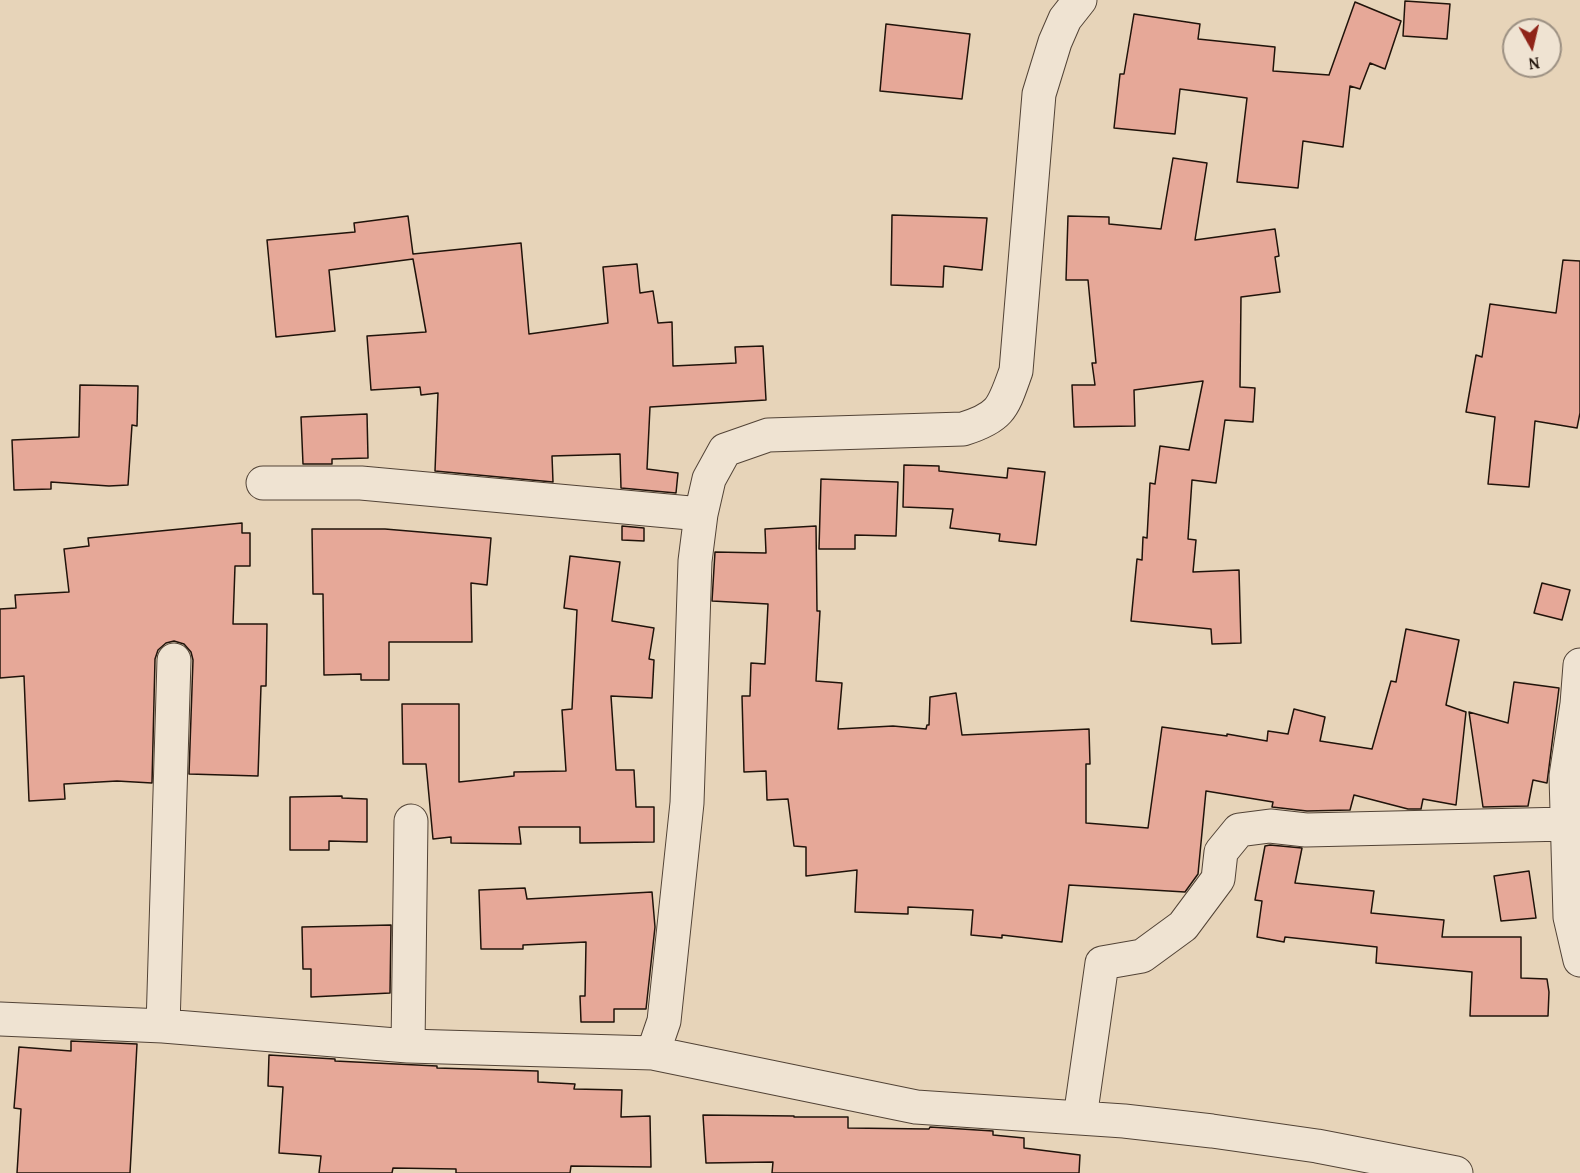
<!DOCTYPE html>
<style>
body{margin:0}
#map{position:relative;width:1580px;height:1173px;overflow:hidden;background:#e7d4b9;font-family:"Gentium Book Plus",serif}
canvas{display:block}
.north{position:absolute;left:1502px;top:18px;width:60px;height:60px;box-sizing:border-box;background:#efe3d2;border:2px solid #9c9082;border-radius:50%;rotate:172deg;font-size:16px;font-weight:700;line-height:24px;text-align:center;color:#20130a}
.north::after{content:'';display:block;margin:auto;width:21px;height:27px;background:#8f2418;clip-path:polygon(50% 0,100% 100%,50% 72%,0 100%)}
</style>
<div id="map">
<canvas width="1580" height="1173"></canvas>
<div class="north">N</div>
</div>
<script>
const context = document.querySelector('canvas').getContext('2d');
context.lineJoin = 'round';
function fill(path, color) { context.fillStyle = color; context.fill(path, 'evenodd'); }
function strokePath(path, color, width, dash) { context.strokeStyle = color; context.lineWidth = width; context.lineCap = dash ? 'butt' : 'round'; context.setLineDash(dash || []); context.stroke(path); }
const building = new Path2D(`
 M 1405,1 L 1450,4 L 1447,39 L 1403,36 Z
 M 1355,2 L 1401,21 L 1385,69 L 1370,63 L 1360,89 L 1350,86 L 1343,147 L 1303,141 L 1298,188 L 1237,182 L 1247,98 L 1180,89 L 1175,134 L 1114,128 L 1120,74 L 1124,74 L 1134,14 L 1200,24 L 1198,39 L 1275,47 L 1273,71 L 1329,75 Z
 M 886,24 L 970,34 L 962,99 L 880,91 Z
 M 1173,158 L 1207,163 L 1195,240 L 1275,229 L 1279,256 L 1275,257 L 1280,292 L 1241,297 L 1240,387 L 1255,388 L 1253,422 L 1225,420 L 1216,483 L 1192,480 L 1188,539 L 1196,540 L 1193,572 L 1239,570 L 1241,643 L 1212,644 L 1211,629 L 1131,621 L 1137,559 L 1142,560 L 1143,537 L 1147,538 L 1150,483 L 1155,484 L 1160,446 L 1189,450 L 1203,381 L 1134,390 L 1135,426 L 1074,427 L 1072,385 L 1095,385 L 1092,363 L 1096,363 L 1088,280 L 1066,280 L 1068,216 L 1109,217 L 1109,224 L 1161,229 Z
 M 892,215 L 987,218 L 982,270 L 944,266 L 943,287 L 891,285 Z
 M 408,216 L 413,254 L 521,243 L 529,334 L 608,323 L 603,267 L 637,264 L 640,293 L 653,291 L 658,323 L 672,322 L 673,366 L 736,363 L 735,347 L 763,346 L 766,400 L 650,407 L 647,469 L 678,473 L 676,493 L 621,488 L 620,454 L 552,456 L 553,482 L 435,471 L 438,393 L 421,395 L 420,387 L 371,390 L 367,336 L 426,332 L 413,259 L 329,270 L 335,331 L 276,337 L 267,240 L 355,232 L 354,223 Z
 M 1563,260 L 1580,261 L 1580,413 L 1577,428 L 1535,421 L 1529,487 L 1488,484 L 1495,417 L 1466,412 L 1476,355 L 1482,357 L 1490,304 L 1556,313 Z
 M 80,385 L 138,386 L 137,426 L 132,425 L 128,485 L 109,486 L 51,482 L 51,489 L 14,490 L 12,440 L 79,437 Z
 M 367,414 L 368,458 L 332,459 L 332,464 L 303,464 L 301,417 Z
 M 904,465 L 939,466 L 939,471 L 1007,478 L 1008,468 L 1045,472 L 1036,545 L 999,541 L 1000,534 L 950,528 L 953,509 L 903,507 Z
 M 821,479 L 898,482 L 896,536 L 855,535 L 855,549 L 819,549 Z
 M 242,523 L 242,533 L 250,533 L 250,566 L 235,566 L 233,624 L 267,624 L 266,686 L 261,686 L 258,776 L 189,774 L 193,660 L 191,652 L 184,644 L 174,641 L 166,643 L 158,650 L 155,659 L 152,783 L 117,781 L 64,784 L 65,799 L 29,801 L 24,676 L 0,678 L 0,609 L 16,608 L 15,595 L 69,592 L 64,549 L 89,546 L 88,538 Z
 M 622,526 L 644,528 L 644,541 L 622,540 Z
 M 816,526 L 817,611 L 820,611 L 816,681 L 842,683 L 838,729 L 893,726 L 926,729 L 927,725 L 929,725 L 930,697 L 956,693 L 962,735 L 1089,729 L 1090,764 L 1086,764 L 1086,823 L 1148,828 L 1162,727 L 1227,736 L 1227,734 L 1267,741 L 1268,731 L 1288,734 L 1294,709 L 1325,717 L 1320,741 L 1372,749 L 1391,681 L 1396,682 L 1406,629 L 1459,640 L 1446,705 L 1466,712 L 1456,805 L 1423,799 L 1421,809 L 1408,809 L 1354,795 L 1350,810 L 1307,811 L 1272,807 L 1273,802 L 1206,791 L 1198,874 L 1185,892 L 1069,885 L 1062,942 L 1002,935 L 1002,938 L 971,935 L 973,910 L 908,907 L 908,914 L 855,912 L 857,870 L 806,876 L 806,847 L 794,846 L 788,799 L 767,800 L 766,771 L 744,772 L 742,696 L 750,696 L 751,663 L 765,664 L 768,604 L 712,601 L 715,552 L 766,553 L 765,529 Z
 M 312,529 L 385,529 L 491,538 L 487,585 L 471,583 L 472,642 L 389,642 L 389,680 L 361,680 L 361,674 L 324,675 L 323,594 L 313,594 Z
 M 570,556 L 620,562 L 612,621 L 654,628 L 649,659 L 654,660 L 652,698 L 611,696 L 616,770 L 634,770 L 636,807 L 654,807 L 654,842 L 580,843 L 580,827 L 519,827 L 521,844 L 451,843 L 451,837 L 433,839 L 426,764 L 403,764 L 402,704 L 459,704 L 459,782 L 514,776 L 514,772 L 566,771 L 562,710 L 572,709 L 577,610 L 564,608 Z
 M 1542,583 L 1570,590 L 1562,620 L 1534,613 Z
 M 1514,682 L 1559,688 L 1547,783 L 1533,780 L 1528,806 L 1483,807 L 1469,712 L 1508,723 Z
 M 342,796 L 342,798 L 367,799 L 367,842 L 329,841 L 329,850 L 290,850 L 290,797 Z
 M 1270,845 L 1302,848 L 1295,883 L 1374,891 L 1371,913 L 1444,920 L 1442,937 L 1521,937 L 1521,978 L 1547,979 L 1549,992 L 1548,1016 L 1470,1016 L 1472,972 L 1376,963 L 1377,947 L 1285,937 L 1284,942 L 1257,937 L 1262,901 L 1255,900 L 1265,846 Z
 M 1529,871 L 1536,918 L 1501,921 L 1494,876 Z
 M 525,888 L 527,899 L 652,892 L 655,927 L 646,1009 L 614,1009 L 614,1022 L 581,1022 L 580,996 L 585,996 L 586,942 L 523,945 L 523,949 L 481,949 L 479,890 Z
 M 391,925 L 390,993 L 311,997 L 311,969 L 303,969 L 302,927 Z
 M 71,1041 L 137,1044 L 130,1173 L 17,1173 L 21,1109 L 14,1108 L 19,1047 L 71,1051 Z
 M 269,1055 L 335,1059 L 335,1061 L 437,1066 L 437,1068 L 538,1071 L 538,1082 L 575,1084 L 574,1089 L 622,1090 L 621,1117 L 650,1116 L 651,1167 L 571,1166 L 570,1173 L 456,1173 L 456,1169 L 393,1168 L 392,1173 L 319,1173 L 321,1156 L 279,1153 L 283,1087 L 268,1086 Z
 M 703,1115 L 794,1116 L 794,1117 L 848,1117 L 848,1128 L 929,1129 L 930,1127 L 993,1131 L 993,1135 L 1024,1138 L 1024,1148 L 1080,1155 L 1079,1173 L 772,1173 L 773,1162 L 706,1163 Z`);
const minor = new Path2D(`
 M 263,483 L 361,483 L 701,514
 M 1580,665 L 1577,704 L 1566,776 L 1570,917 L 1580,960
 M 0,1019 L 163,1026 L 408,1046 L 653,1053 L 916,1107 L 1124,1121 L 1212,1131 L 1317,1146 L 1456,1173
 M 163,1026 L 174,660
 M 408,1046 L 411,821
 M 653,1053 L 664,1021 L 687,803 L 695,561 L 701,514 L 709,479 L 725,450 L 768,435 L 963,429 C 1002,417 1003,407 1016,371 L 1039,94 L 1055,42 L 1065,19 L 1080,0
 M 1080,1118 L 1102,963 L 1142,956 L 1183,926 L 1218,879 L 1221,852 L 1239,830 L 1270,826 L 1306,830 L 1567,824`);
fill(building, '#e6a898');
strokePath(building, '#20130a', 1.5);
strokePath(minor, '#524336', 35);
strokePath(minor, '#efe3d2', 33);
</script>
